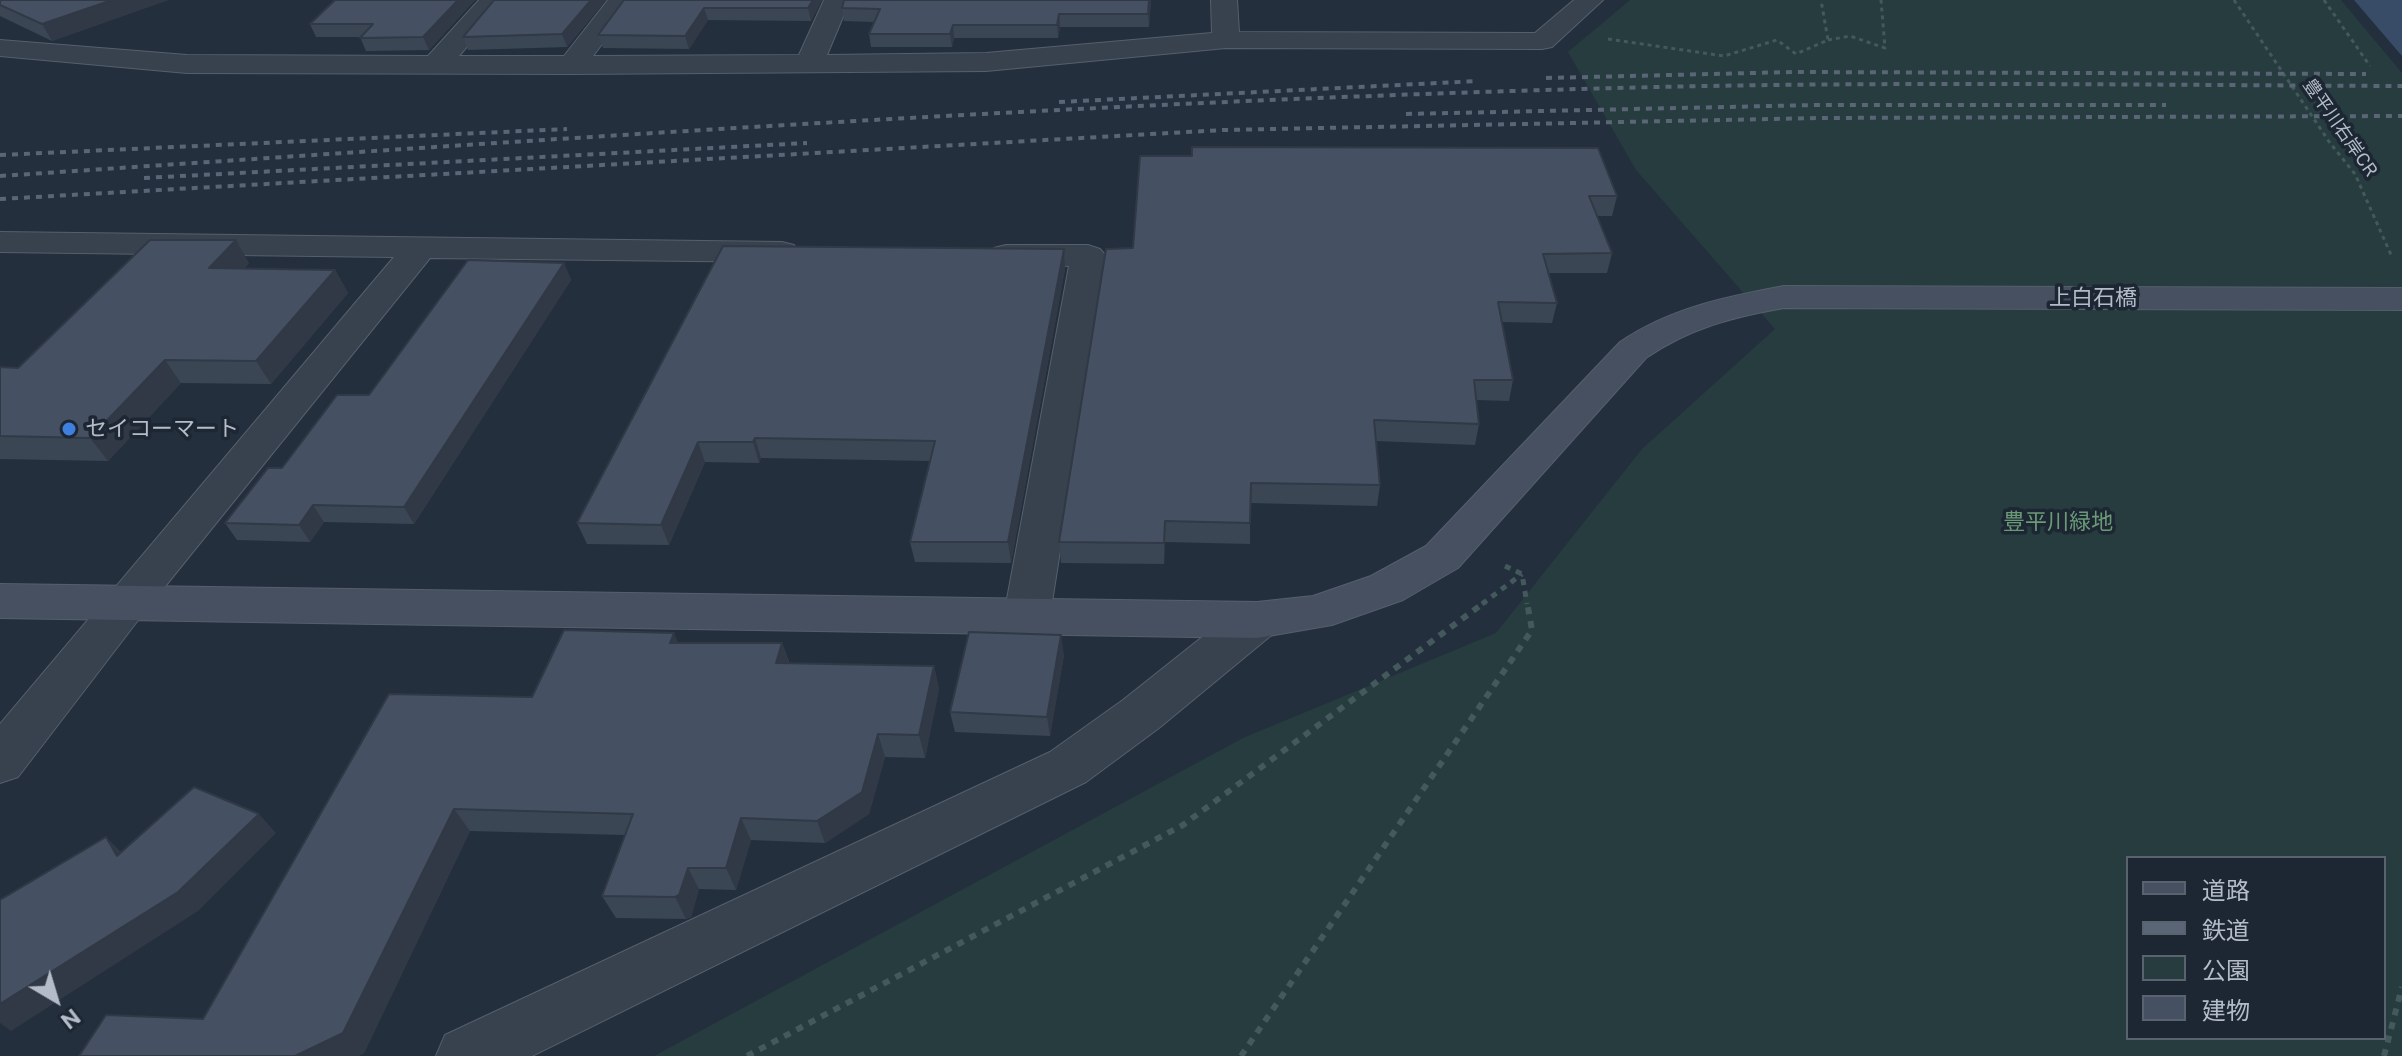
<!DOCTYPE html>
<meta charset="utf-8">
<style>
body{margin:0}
#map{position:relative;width:2402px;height:1056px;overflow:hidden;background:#242f3e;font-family:"Public Sans","Noto Sans JP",sans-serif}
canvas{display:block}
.legend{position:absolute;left:2126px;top:856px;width:260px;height:184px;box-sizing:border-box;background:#1d2633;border:2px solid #59626f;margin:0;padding:10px 14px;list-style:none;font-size:24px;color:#b4bcc9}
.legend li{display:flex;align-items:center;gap:16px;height:40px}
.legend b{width:40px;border:2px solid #59626f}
.north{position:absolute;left:16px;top:960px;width:80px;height:80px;-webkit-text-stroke:6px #1d2633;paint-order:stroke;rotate:142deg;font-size:22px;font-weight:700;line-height:32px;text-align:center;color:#b4bcc9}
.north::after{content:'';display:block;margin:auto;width:28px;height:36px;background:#b4bcc9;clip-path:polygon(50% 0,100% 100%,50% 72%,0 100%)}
</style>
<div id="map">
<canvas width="2402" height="1056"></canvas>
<ul class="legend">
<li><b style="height:10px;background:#465061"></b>道路</li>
<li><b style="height:10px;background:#5a6575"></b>鉄道</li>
<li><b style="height:22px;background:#263c3f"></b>公園</li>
<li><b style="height:22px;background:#455162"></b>建物</li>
</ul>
<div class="north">N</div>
</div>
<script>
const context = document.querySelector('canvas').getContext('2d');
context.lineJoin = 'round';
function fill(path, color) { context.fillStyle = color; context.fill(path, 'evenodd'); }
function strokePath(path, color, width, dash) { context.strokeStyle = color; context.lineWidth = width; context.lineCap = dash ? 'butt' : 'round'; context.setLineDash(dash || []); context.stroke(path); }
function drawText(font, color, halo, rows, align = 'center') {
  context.font = font + ' "Public Sans","Noto Sans JP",sans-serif'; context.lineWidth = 7; context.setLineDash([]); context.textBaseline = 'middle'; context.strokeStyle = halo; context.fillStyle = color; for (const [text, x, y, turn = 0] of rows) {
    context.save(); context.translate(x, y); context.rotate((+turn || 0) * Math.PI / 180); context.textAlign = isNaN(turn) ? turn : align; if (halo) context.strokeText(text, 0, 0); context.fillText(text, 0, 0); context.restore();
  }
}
const green = new Path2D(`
 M 1630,0 L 2341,0 L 2402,73 L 2402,1056 L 654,1056 L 1243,738 L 1496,633 L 1642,449 L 1775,329 L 1636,170 L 1568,52 ZM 2128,858 L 2384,858 L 2384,1038 L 2128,1038 Z`);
const water = new Path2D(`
 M 2354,0 L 2402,0 L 2402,56 Z`);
const pathFar2 = new Path2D(`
 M 2234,0 L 2330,143 L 2355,174 L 2392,257
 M 2324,0 L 2370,66
 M 1608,39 L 1724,56 L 1777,40 L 1796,54 L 1828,40 L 1821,0
 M 1828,40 L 1850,36 L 1885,48 L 1881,0`);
const pathFar1 = new Path2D(`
 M 1505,566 L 1522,574 L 1527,604
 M 1482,604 L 1522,574`);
const path = new Path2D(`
 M 747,1056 L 1183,825 L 1485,602
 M 1241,1056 L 1532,630 L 1527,602
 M 2384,1056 L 2402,987`);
const street = new Path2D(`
 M 479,0 L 506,0 L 459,56 L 564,56 L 608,0 L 635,0 L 593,56 L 799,55 L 824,0 L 850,0 L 827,55 L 986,53 L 1212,33 L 1211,0 L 1237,0 L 1239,32 L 1535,33 L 1574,0 L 1603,0 L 1552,47 L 1542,49 L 1226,48 L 986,71 L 572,74 L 187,73 L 0,56 L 0,40 L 187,55 L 428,56 Z
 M 0,232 L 782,242 L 794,245 L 799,252 L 794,259 L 782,262 L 430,258 L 142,615 L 18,777 L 0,783 L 0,724 L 394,257 L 0,252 Z
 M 1006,245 L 1088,245 L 1100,249 L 1106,256 L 1050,615 L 1044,627 L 1027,633 L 1010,627 L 1004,615 L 1069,266 L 994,262 L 989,255 L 994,248 Z
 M 1257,602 L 1274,607 L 1281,620 L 1274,633 L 1159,728 L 1086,782 L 532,1056 L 436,1056 L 445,1035 L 1050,752 L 1123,700 L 1240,607 Z`);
const secondary = new Path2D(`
 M 1784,286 L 2402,288 L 2402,310 L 1784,308 C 1733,317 1690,328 1646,358 L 1458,568 L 1403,600 L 1332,625 L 1257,638 L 0,618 L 0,584 L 1257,602 L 1313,596 L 1371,576 L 1426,546 L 1620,342 C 1670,308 1725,297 1784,286 Z`);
const rail = new Path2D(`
 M 1546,78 L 1793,72 L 2366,74
 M 1059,102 L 1478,81
 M 1406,114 L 1816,105 L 2166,105
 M 0,155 L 567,129
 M 0,176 C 538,140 1077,102 1617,88 C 1878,81 2140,85 2402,86
 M 144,178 L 807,143
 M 0,199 L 1223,130 L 1821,118 L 2402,116`);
const wall = new Path2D(`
 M 0,0 L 168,0 L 52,41 L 0,16 Z
 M 475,0 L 429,50 L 366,51 L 360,37 L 316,37 L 310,24 Z
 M 494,0 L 606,0 L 567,47 L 468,50 L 463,37 Z
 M 624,0 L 822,0 L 811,21 L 708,20 L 689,49 L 603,48 L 598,35 Z
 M 1151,0 L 1149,27 L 1060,27 L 1058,38 L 954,38 L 952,47 L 871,47 L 869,34 L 874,22 L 844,21 L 842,8 Z
 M 1192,156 L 1617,196 L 1612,216 L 1597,216 L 1612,253 L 1607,273 L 1549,273 L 1557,303 L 1552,323 L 1502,322 L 1513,380 L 1509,401 L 1476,400 L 1479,424 L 1475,445 L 1376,441 L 1380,485 L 1377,506 L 1250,503 L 1250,544 L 1165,542 L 1164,564 L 1061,563 L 1059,542 L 1133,248 Z
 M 723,246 L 1064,249 L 1065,269 L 1011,563 L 915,562 L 910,542 L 930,461 L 761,458 L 759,463 L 705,462 L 669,545 L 587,544 L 577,523 Z
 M 249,263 L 244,269 L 335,270 L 348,293 L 271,384 L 181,383 L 108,461 L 0,459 L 0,367 L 18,368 Z
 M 564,263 L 571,280 L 414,524 L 324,522 L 310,542 L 237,540 L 225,523 L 282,468 L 369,395 Z
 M 678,643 L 782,643 L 790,664 L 934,666 L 939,689 L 925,758 L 885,757 L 869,814 L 825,843 L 751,840 L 736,890 L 699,889 L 691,917 L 686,919 L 616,918 L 602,896 L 625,835 L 470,831 L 364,1053 L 358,1056 L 79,1056 L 203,1019 L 532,697 Z
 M 1064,655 L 1050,736 L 955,732 L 950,712 Z`);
const shadedWall = new Path2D(`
 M 112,0 L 168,0 L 52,41 L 42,24 Z
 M 458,0 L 475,0 L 429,50 L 423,37 Z
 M 591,0 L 606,0 L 567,47 L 562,34 Z
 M 813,0 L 822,0 L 811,21 L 808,8 Z
 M 1149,0 L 1151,0 L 1149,27 L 1148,14 Z
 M 704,8 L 708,20 L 689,49 L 685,36 Z
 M 1059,14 L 1060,27 L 1058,38 L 1057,25 Z
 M 953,25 L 954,38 L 952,47 L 950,34 Z
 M 236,240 L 249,263 L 224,291 L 209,268 Z
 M 1064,249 L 1065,269 L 1011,563 L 1008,542 Z
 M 564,263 L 571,280 L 414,524 L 404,507 Z
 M 335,270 L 348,293 L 271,384 L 256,361 Z
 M 165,360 L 181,383 L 108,461 L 90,438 Z
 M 755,438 L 761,458 L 759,463 L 753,442 Z
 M 698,442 L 705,462 L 669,545 L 661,525 Z
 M 313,505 L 324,522 L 310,542 L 299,525 Z
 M 1165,521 L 1165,542 L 1164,564 L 1164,543 Z
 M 674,633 L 684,657 L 670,643 Z
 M 1061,635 L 1064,655 L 1050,736 L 1047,717 Z
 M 782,643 L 790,666 L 776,663 Z
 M 934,666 L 939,689 L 925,758 L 919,735 Z
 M 878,734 L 885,757 L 869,814 L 825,843 L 817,821 Z
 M 454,809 L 470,831 L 364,1053 L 358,1056 L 295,1056 Z
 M 259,814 L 276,833 L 198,911 L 11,1031 L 0,1023 L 0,1004 Z
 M 741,818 L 751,840 L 736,890 L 726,868 Z
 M 106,837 L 126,857 L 117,856 Z
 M 688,868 L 699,889 L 691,917 L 686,919 L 675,897 Z`);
const building = new Path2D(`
 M 0,0 L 112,0 L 42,24 L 0,5 Z
 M 335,0 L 458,0 L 423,37 L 360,38 L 373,24 L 310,24 Z
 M 494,0 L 591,0 L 562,34 L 463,37 Z
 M 624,0 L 813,0 L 808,8 L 704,8 L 685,36 L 598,35 Z
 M 844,0 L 1149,0 L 1148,14 L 1059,14 L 1057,25 L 953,25 L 950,34 L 869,34 L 880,9 L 842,8 Z
 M 1192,147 L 1598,148 L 1617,196 L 1589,196 L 1612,253 L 1543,254 L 1557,303 L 1498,302 L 1513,380 L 1474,380 L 1479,424 L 1374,420 L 1380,485 L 1251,483 L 1250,523 L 1165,521 L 1164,543 L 1059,542 L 1106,249 L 1133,248 L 1140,156 L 1192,156 Z
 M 150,240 L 236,240 L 209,268 L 335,270 L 256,361 L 165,360 L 90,438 L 0,436 L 0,367 L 18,368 Z
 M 723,246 L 1064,249 L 1008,542 L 910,542 L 935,441 L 755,438 L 753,442 L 698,442 L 661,525 L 577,523 Z
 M 468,260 L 564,263 L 404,507 L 313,505 L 299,525 L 225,523 L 268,468 L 282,468 L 337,395 L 369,395 Z
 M 564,630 L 674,633 L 670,643 L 782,643 L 776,663 L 934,666 L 919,735 L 878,734 L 862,792 L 817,821 L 741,818 L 726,868 L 688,868 L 679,895 L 675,897 L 602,896 L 633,814 L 454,809 L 343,1033 L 295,1056 L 79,1056 L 106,1015 L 203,1019 L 389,694 L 532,697 Z
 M 969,632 L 1061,635 L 1047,717 L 950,712 Z
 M 194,787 L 259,814 L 178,892 L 0,1004 L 0,900 L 106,837 L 117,856 Z`);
const markers = [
 [69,429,8,"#3f7fe0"]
];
const farStreetnames = [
 ["豊平川右岸CR",2340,128,55]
];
const streetNames = [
 ["上白石橋",2093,298]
];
const poiNames = [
 ["セイコーマート",85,429]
];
const parkNames = [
 ["豊平川緑地",2058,522]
];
fill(green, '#263c3f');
fill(water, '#394c67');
strokePath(street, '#565f6c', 2);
strokePath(secondary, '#565f6c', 2);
strokePath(pathFar2, '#44595c', 3, [4, 4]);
strokePath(pathFar1, '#44595c', 5, [6, 6]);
strokePath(path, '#44595c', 6, [7, 7]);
fill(street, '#38414e');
fill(secondary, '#465061');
strokePath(rail, '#5a6575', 4, [6, 6]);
fill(wall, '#3b4654');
fill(shadedWall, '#303945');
fill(building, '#455162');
strokePath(building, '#303945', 2);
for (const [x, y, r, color] of markers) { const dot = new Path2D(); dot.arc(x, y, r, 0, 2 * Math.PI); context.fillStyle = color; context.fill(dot); strokePath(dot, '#1d2633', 3); }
drawText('18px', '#b4bcc9', '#1d2633', farStreetnames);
drawText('22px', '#b4bcc9', '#1d2633', streetNames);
drawText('22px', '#b4bcc9', '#1d2633', poiNames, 'left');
drawText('22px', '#6b9a76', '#1d2633', parkNames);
</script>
